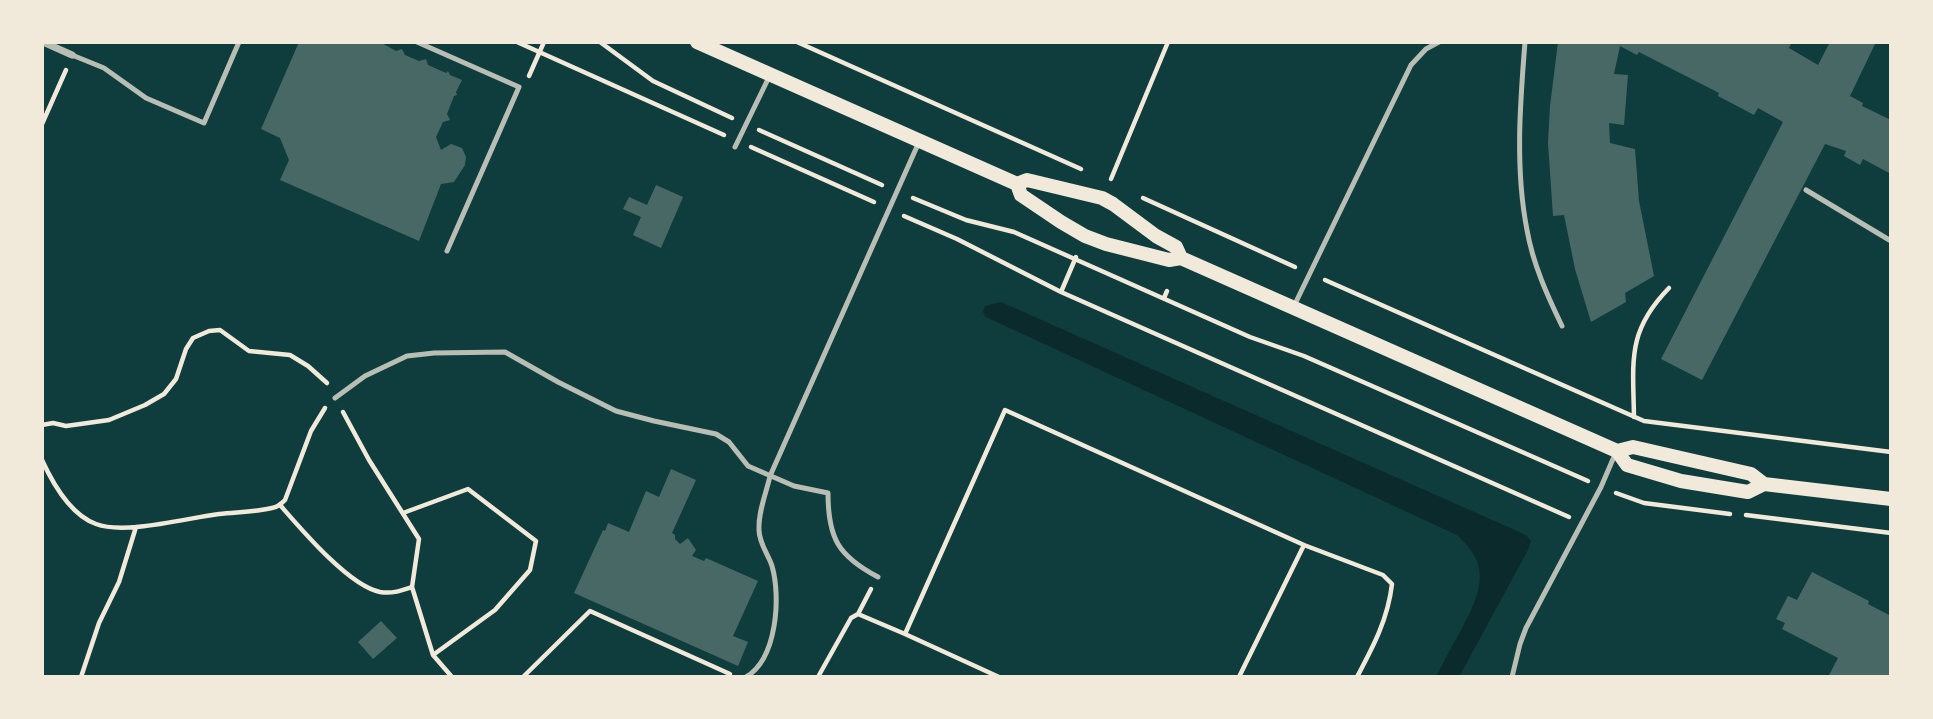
<!DOCTYPE html>
<style>
body{margin:0}
#map{position:relative;width:1933px;height:719px;overflow:hidden;background:#0f3d3e;font-family:Montserrat,sans-serif}
canvas{display:block}
.frame{position:absolute;inset:0;border:44px solid #f1e9da;pointer-events:none}
</style>
<div id="map">
<canvas width="1933" height="719"></canvas>
<div class="frame"></div>
</div>
<script>
const context = document.querySelector('canvas').getContext('2d');
context.lineJoin = 'round';
function fill(path, color) { context.fillStyle = color; context.fill(path, 'evenodd'); }
function strokePath(path, color, width, dash) { context.strokeStyle = color; context.lineWidth = width; context.lineCap = dash ? 'butt' : 'round'; context.setLineDash(dash || []); context.stroke(path); }
const water = new Path2D(`
 M 1001,302 L 1526,535 L 1531,541 L 1528,550 L 1459,677 L 1436,677 C 1444,661 1453,644 1462,628 C 1481,592 1492,566 1457,535 L 986,317 L 983,312 L 985,306 Z`);
const building = new Path2D(`
 M 299,42 L 380,42 L 396,51 L 402,49 L 405,55 L 419,61 L 426,59 L 428,65 L 446,73 L 448,71 L 450,75 L 462,80 L 456,92 L 457,95 L 454,96 L 447,114 L 450,120 L 443,122 L 436,137 L 441,150 L 451,144 L 462,148 L 466,157 L 465,165 L 454,182 L 441,184 L 419,241 L 280,180 L 289,160 L 280,138 L 261,129 Z
 M 1558,42 L 1792,42 L 1789,48 L 1818,65 L 1830,42 L 1876,42 L 1850,96 L 1863,103 L 1862,106 L 1891,120 L 1891,174 L 1863,159 L 1860,165 L 1844,156 L 1846,151 L 1825,144 L 1702,380 L 1661,359 L 1783,122 L 1758,108 L 1754,115 L 1718,96 L 1719,93 L 1639,52 L 1637,55 L 1620,46 L 1614,74 L 1628,75 L 1624,125 L 1609,123 L 1610,143 L 1635,149 L 1639,201 L 1654,276 L 1625,293 L 1626,302 L 1591,322 L 1575,269 L 1564,215 L 1553,216 L 1548,143 L 1550,106 Z
 M 656,185 L 683,197 L 661,248 L 633,235 L 641,217 L 623,209 L 629,197 L 647,205 Z
 M 671,469 L 696,480 L 672,533 L 675,535 L 675,539 L 680,544 L 688,538 L 696,550 L 692,556 L 704,561 L 706,558 L 758,581 L 733,636 L 748,642 L 738,666 L 574,593 L 603,530 L 605,531 L 608,523 L 629,532 L 646,491 L 659,497 Z
 M 1812,572 L 1869,601 L 1868,604 L 1891,616 L 1891,677 L 1828,677 L 1838,658 L 1782,629 L 1785,623 L 1776,619 L 1788,596 L 1797,600 Z
 M 381,621 L 397,638 L 373,659 L 358,642 Z`);
const path = new Path2D(`
 M 517,42 L 724,135
 M 600,42 L 653,81 L 732,118
 M 797,42 L 1081,169
 M 529,76 L 544,42
 M 42,124 L 66,70
 M 759,130 L 882,185
 M 751,147 L 874,202
 M 1111,179 L 1168,42
 M 913,198 L 966,220 L 1014,232 L 1250,337 L 1304,356 L 1588,481
 M 1143,198 L 1295,267
 M 904,216 L 957,239 L 1061,292 L 1569,517
 M 1325,280 L 1644,421 L 1891,452
 M 1061,292 L 1076,257
 M 1164,298 L 1167,291
 M 343,412 L 369,460 L 419,539 L 412,587 L 433,655 L 452,677
 M 1634,417 C 1633,360 1627,331 1669,288
 M 42,425 L 53,423 L 66,426 L 109,420 L 145,405 L 164,394 L 176,379 L 186,349 L 193,338 L 209,331 L 220,330 L 249,351 L 290,355 L 308,366 L 327,383
 M 42,460 C 53,484 71,515 96,524 C 125,535 187,518 219,514 C 236,512 255,512 272,508 C 278,507 281,504 285,500 L 311,431 L 325,408
 M 1616,493 L 1644,503 L 1730,514
 M 280,505 C 301,529 349,586 380,592 C 392,594 400,591 412,587
 M 403,513 L 468,489 L 536,541 L 530,570 L 495,610 L 433,655
 M 1746,515 L 1891,533
 M 871,589 L 858,614 L 905,634 L 1005,410 L 1304,545 L 1383,575 L 1392,584 C 1388,619 1373,647 1357,677
 M 905,634 L 999,677
 M 81,677 L 99,623 L 119,582 L 136,527
 M 523,677 L 590,611 L 730,674
 M 818,677 L 851,618 L 858,614
 M 1239,677 L 1304,545`);
const service = new Path2D(`
 M 417,42 L 519,87 L 447,251
 M 1525,42 C 1520,104 1515,169 1527,230 C 1533,264 1547,295 1562,326
 M 72,55 L 104,68 L 146,98 L 204,123 L 239,42
 M 735,147 L 770,75
 M 1806,190 L 1891,241
 M 1294,306 L 1411,65 L 1426,49 L 1439,42
 M 335,398 L 365,376 L 407,356 L 434,353 L 505,352 L 558,382 L 616,411 L 654,421 L 716,434 L 729,442 L 748,466 L 794,486 L 828,493 C 828,538 838,556 878,577
 M 746,677 C 777,659 781,597 772,566 C 768,554 759,543 759,530 C 758,512 766,494 770,476 L 919,142
 M 1512,677 L 1520,644 L 1526,628 L 1601,487 L 1616,452`);
const minor = new Path2D(`
 M 43,42 L 72,55`);
const secondary = new Path2D(`
 M 697,42 L 1017,184 L 1021,195 L 1061,222 L 1085,236 L 1106,244 L 1169,260 L 1181,258 L 1617,451 L 1627,465 L 1681,481 L 1748,492 L 1764,484
 M 1017,184 L 1027,180 L 1102,198 L 1113,204 L 1156,236 L 1176,247 L 1181,258
 M 1617,451 L 1633,447 L 1751,474 L 1764,484 L 1891,499`);
fill(water, '#0a2a2b');
fill(building, '#486865');
strokePath(path, '#f1e9da', 4.5);
strokePath(service, '#b8beb3', 5);
strokePath(minor, '#b8beb3', 7);
strokePath(secondary, '#f1e9da', 14);
</script>
